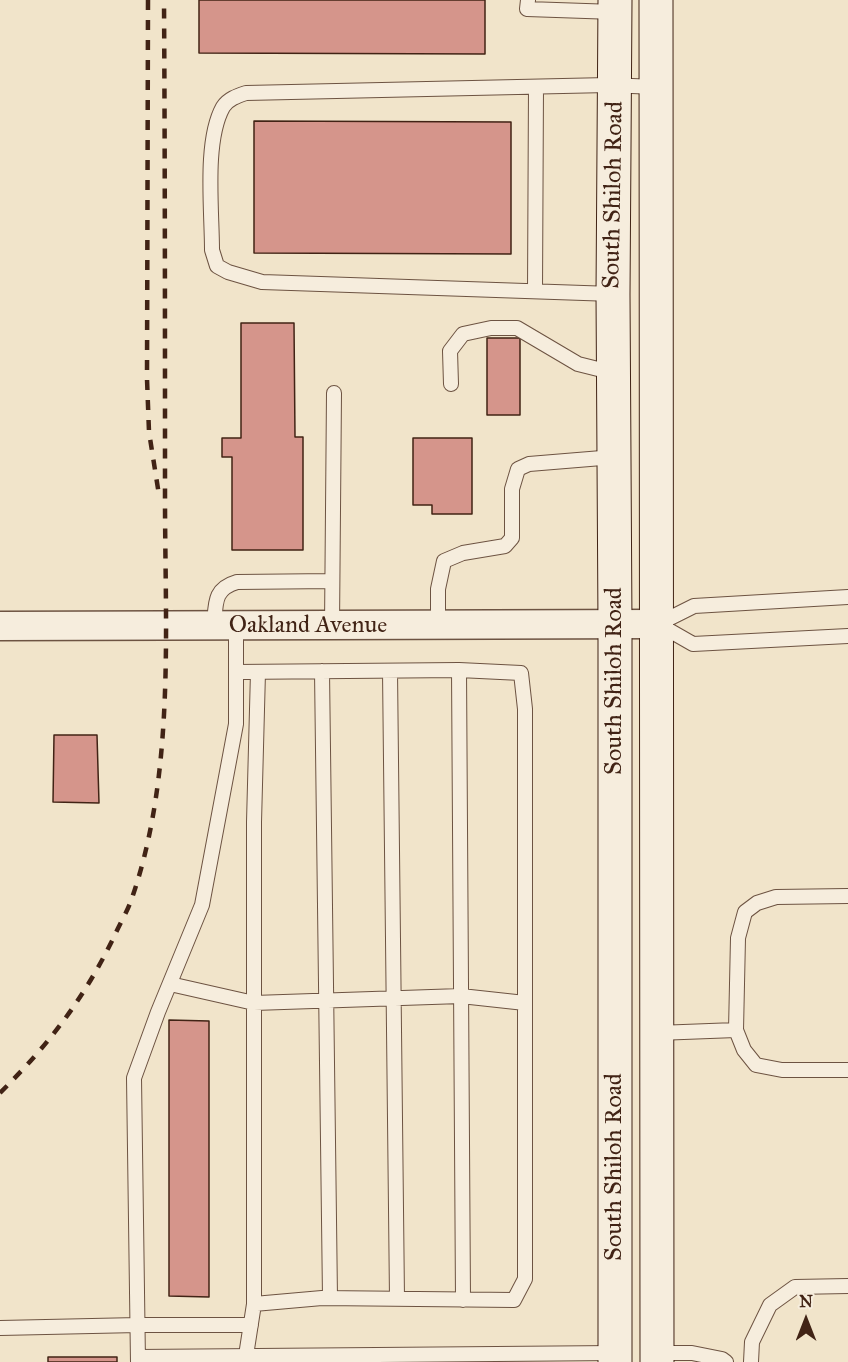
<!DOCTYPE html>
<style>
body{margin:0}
#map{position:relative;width:848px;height:1362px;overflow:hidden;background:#f1e4ca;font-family:"IM FELL Great Primer",serif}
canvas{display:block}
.north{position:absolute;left:776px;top:1290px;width:60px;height:60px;-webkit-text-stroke:4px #f6eddd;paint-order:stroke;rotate:0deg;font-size:16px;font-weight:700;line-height:24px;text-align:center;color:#412315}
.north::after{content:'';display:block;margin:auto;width:21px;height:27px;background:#412315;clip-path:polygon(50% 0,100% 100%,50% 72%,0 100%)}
</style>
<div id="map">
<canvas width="848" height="1362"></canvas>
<div class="north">N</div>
</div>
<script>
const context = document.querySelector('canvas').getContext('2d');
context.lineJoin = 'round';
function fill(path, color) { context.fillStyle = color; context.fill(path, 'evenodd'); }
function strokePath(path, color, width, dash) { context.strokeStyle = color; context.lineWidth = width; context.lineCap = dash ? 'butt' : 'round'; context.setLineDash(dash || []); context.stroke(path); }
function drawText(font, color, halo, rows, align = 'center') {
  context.font = font + ' "IM FELL Great Primer",serif'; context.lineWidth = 5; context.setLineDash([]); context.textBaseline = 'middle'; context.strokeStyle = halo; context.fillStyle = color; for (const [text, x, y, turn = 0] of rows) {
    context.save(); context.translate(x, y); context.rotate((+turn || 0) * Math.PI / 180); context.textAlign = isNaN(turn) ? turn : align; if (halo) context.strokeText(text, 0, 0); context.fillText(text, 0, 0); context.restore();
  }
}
const building = new Path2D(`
 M 199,0 L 485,0 L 485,54 L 199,53 Z
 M 254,121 L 511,122 L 511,254 L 254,253 Z
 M 241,323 L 294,323 L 295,437 L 303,437 L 303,550 L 232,550 L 232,457 L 222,457 L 222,438 L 241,438 Z
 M 487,338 L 520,338 L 520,415 L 487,415 Z
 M 413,438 L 472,438 L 472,514 L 432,514 L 432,505 L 413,505 Z
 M 54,735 L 97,735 L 99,803 L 53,802 Z
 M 169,1020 L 209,1021 L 209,1297 L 169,1296 Z
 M 48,1357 L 117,1357 L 117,1362 L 48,1362 Z`);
const service = new Path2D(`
 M 528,0 L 527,9 L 615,12
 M 535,291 L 536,87
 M 613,294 L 262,282 L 228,272 L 217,266 L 212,250 C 212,210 204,141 223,107 C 228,99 237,96 246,93 L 608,85 L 656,87
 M 451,384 L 450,351 L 463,334 L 491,328 L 517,328 L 578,364 L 614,373
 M 658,624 L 693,644 L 848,636
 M 658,624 L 694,606 L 848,597
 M 438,625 L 438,589 L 444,561 L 463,553 L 505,546 L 512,538 L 512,489 L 518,469 L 529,464 L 614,457
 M 214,626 C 216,604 213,589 237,582 L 332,581
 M 332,626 L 334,393
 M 459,670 L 463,1300
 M 322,671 L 330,1298
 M 390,671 L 397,1298
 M 236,672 L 459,670 L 521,673 L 525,709 L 525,1279 L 514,1300 L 322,1298 L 254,1304 L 245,1362
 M 848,896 L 776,897 L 757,903 L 745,912 L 738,938 L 736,1030 L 744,1050 L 756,1065 L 782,1070 L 848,1070
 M 170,984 L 254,1003 L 461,996 L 525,1003
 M 657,1033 L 736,1030
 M 254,1304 L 254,822 L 258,672
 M 0,1328 L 138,1325 L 251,1325
 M 657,1353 L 692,1353 L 722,1359 L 726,1362
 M 138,1357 L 615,1353
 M 138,1362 L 134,1078 L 158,1012 L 202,905 L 236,724 L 236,626
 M 751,1362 L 752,1342 L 770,1305 L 795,1287 L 848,1286`);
const minor = new Path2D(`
 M 0,626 L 658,624`);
const secondary = new Path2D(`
 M 656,0 L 657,1362
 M 615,1362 L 615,625 L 613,294 L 615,0`);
const rail = new Path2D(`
 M 148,0 L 147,379 L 149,432 L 159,495
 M 0,1093 C 50,1043 83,1000 114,937 C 120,923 129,909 133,895 C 175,771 165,627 165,498 C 165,332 165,166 164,0`);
const streetNames = [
 ["South Shiloh Road",614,195,-89],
 ["Oakland Avenue",308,626],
 ["South Shiloh Road",615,681,-90],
 ["South Shiloh Road",615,1167,-90]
];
fill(building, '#d5958b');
strokePath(building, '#412315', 1.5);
strokePath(service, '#6d5342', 16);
strokePath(minor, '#6d5342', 31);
strokePath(secondary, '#412315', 35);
strokePath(service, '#f6eddd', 14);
strokePath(minor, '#f6eddd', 28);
strokePath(secondary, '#f6eddd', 33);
strokePath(rail, '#412315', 4.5, [10, 10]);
drawText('24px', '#412315', '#f6eddd', streetNames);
</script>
